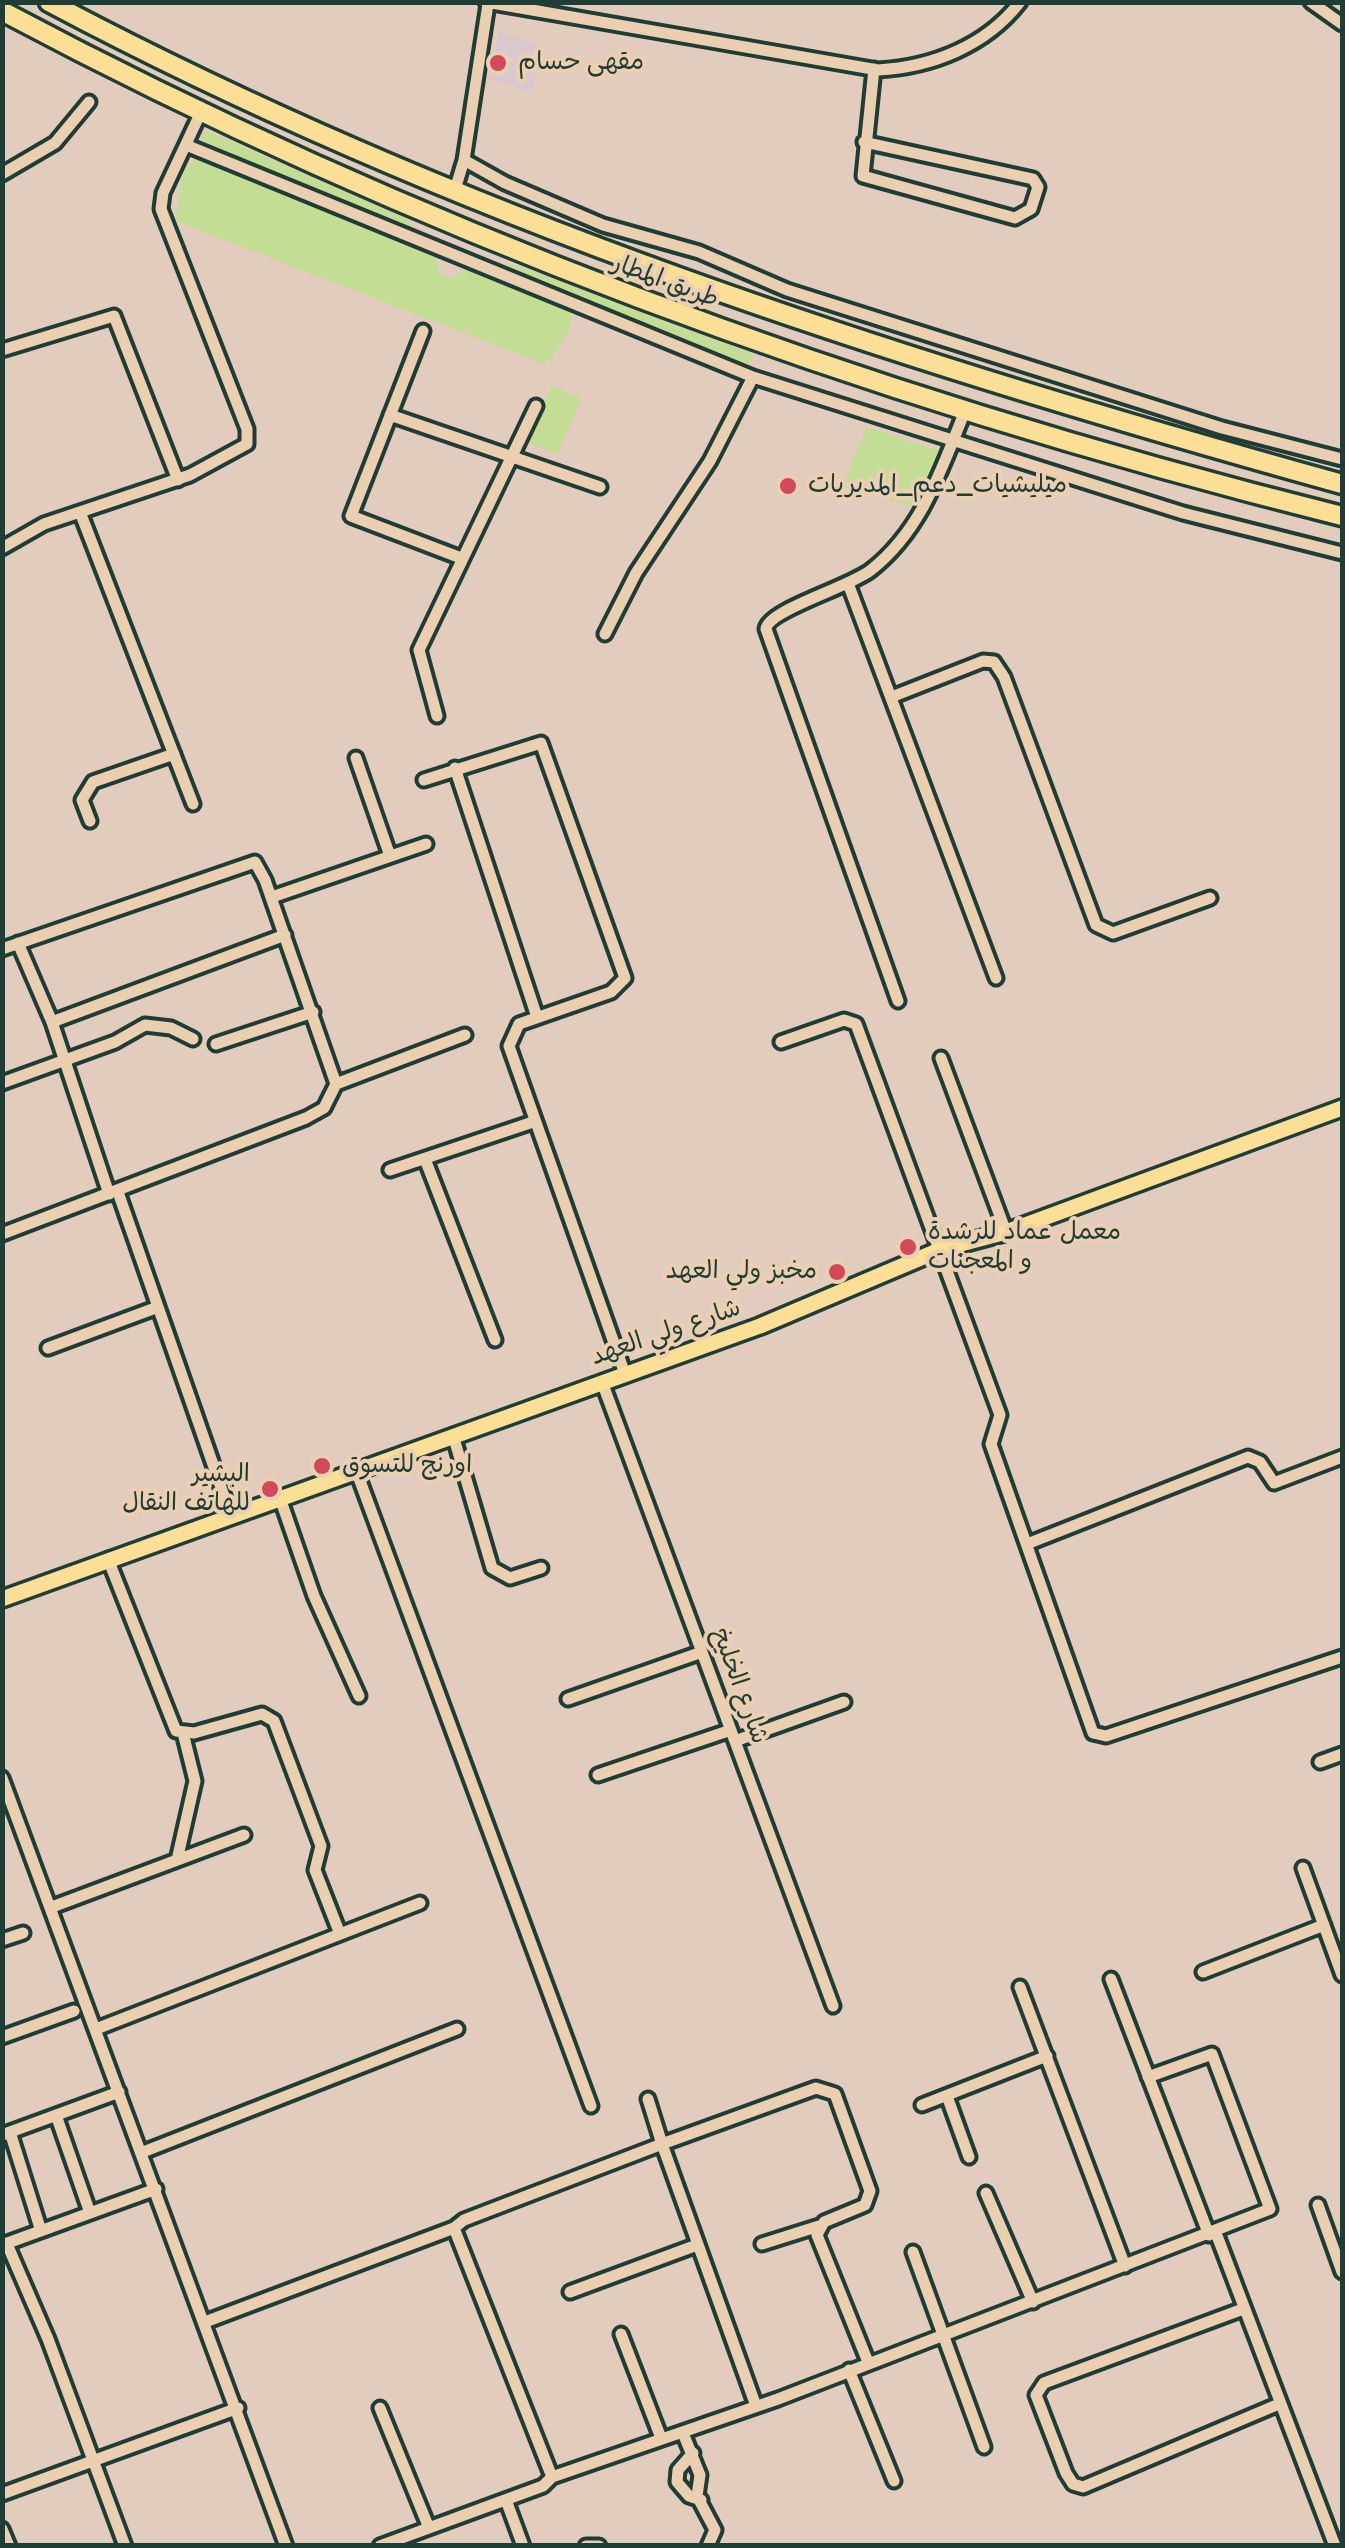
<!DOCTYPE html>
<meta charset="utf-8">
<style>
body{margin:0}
#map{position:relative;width:1345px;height:2548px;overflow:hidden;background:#e2ccbe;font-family:"Balsamiq Sans",sans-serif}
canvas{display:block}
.frame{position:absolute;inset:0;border:5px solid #1f3d34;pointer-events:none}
</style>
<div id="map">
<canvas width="1345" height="2548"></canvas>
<div class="frame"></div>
</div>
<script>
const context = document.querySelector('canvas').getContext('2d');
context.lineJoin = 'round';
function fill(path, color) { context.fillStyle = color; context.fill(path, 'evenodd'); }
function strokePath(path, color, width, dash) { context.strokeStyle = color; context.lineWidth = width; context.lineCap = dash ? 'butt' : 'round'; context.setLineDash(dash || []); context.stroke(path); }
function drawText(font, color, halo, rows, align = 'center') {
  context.font = font + ' "Balsamiq Sans","Playpen Sans Arabic",sans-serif'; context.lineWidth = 8; context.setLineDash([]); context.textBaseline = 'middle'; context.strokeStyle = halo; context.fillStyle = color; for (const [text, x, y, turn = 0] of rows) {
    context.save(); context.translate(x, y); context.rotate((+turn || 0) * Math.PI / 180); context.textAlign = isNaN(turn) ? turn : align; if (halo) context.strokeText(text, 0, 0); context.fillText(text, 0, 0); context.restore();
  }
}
const built = new Path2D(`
 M 499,31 L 538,44 L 533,93 L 489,79 Z`);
const green = new Path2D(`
 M 207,131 L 405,218 L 422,235 L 203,144 L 201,135 Z
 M 205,157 L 436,254 L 439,273 L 451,279 L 468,268 L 571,312 C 573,329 558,352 544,364 L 180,223 L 176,219 L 183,168 Z
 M 516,265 L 752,354 L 754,360 L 747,364 L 493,266 Z
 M 552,386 L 581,399 L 557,454 L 528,442 Z
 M 867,427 L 940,451 L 917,508 L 842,487 Z`);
const minor = new Path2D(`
 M 486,2 L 878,70 C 932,67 986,46 1020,2
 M 1311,2 L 1342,24
 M 864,142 L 1033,179 L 1038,187 L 1031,209 L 1015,218 L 863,176 L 874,69
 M 186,145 L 753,377 L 1183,513 L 1342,553
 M 464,160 L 505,183 L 603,225 L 699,252 L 787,290 L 1222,428 L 1342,459
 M 2,174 L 55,143 L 89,102
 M 454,193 L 464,160 L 488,4
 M 423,331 L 351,516 L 461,558
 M 2,350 L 114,316 L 178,480
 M 390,415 L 600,487
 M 80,512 L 193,804
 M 2,548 L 44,524 L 190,475 L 247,444 L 247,429 L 161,209 L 163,193 L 201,112
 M 849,586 L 996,978
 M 605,634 L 636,573 L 710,461 L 753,377
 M 894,696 L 983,661 L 994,662 L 1004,677 L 1096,925 L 1113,933 L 1210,898
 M 437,716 L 419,650 L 536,406
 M 356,758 L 390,856
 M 455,768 L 537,1017
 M 424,780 L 541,743 L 625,978 L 611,992 L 519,1024 L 509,1046 L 625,1374
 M 90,821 L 82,800 L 93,782 L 174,754
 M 272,897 L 426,844
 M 18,943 L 52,1022 L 109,1194
 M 2,949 L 255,862 L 265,880 L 336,1084 L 324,1108 L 306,1118 L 2,1234
 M 898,1001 L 766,629 C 768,610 850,587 871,570 C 922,530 941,470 965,411
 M 52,1022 L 285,935
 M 781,1042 L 844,1020 L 856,1024 L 1000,1415 L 991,1444 L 1093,1733 L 1106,1736 L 1342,1657
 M 216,1044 L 313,1012
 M 941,1058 L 1006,1232
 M 2,1083 L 115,1042 L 145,1025 L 171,1028 L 193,1039
 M 336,1084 L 465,1035
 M 425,1159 L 495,1340
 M 390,1170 L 533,1122
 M 118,1192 L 231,1516
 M 48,1348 L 158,1307
 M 602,1382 L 833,2006
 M 453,1435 L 492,1568 L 510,1578 L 541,1568
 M 356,1470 L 591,2106
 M 280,1498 L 314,1596 L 359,1696
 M 1027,1544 L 1248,1457 L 1260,1462 L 1274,1483 L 1342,1457
 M 108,1559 L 176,1731 L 194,1733 L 262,1714 L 274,1721 L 321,1846 L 315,1870 L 340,1934
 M 568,1699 L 702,1652
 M 735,1741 L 844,1702
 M 1320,1762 L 1342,1754
 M 598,1775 L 731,1730
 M 2,1778 L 286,2546
 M 177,1860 L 195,1781 L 183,1733
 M 1303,1868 L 1342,1975
 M 52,1907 L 244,1835
 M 2,1940 L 23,1933
 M 1203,1972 L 1324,1925
 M 1111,1979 L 1209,2235
 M 1020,1987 L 1125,2266
 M 96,2029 L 420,1903
 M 2,2037 L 74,2011
 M 947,2096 L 969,2157
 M 922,2105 L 1047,2056
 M 56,2115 L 90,2213
 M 10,2132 L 41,2231
 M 2,2135 L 119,2092
 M 143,2152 L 457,2029
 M 986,2193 L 1033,2302
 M 1318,2205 L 1342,2272
 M 1216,2233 L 1335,2546
 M 7,2244 L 48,2339 L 125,2546
 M 762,2244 L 819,2226
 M 2,2245 L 156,2189
 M 913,2252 L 984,2447
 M 570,2292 L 697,2245
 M 1243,2309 L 1044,2383 L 1036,2395 L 1066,2473 L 1073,2484 L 1083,2487 L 1279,2404
 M 205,2322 L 454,2228
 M 621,2334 L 661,2438
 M 849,2370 L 894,2481
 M 756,2406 L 662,2144 L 816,2088 L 835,2094 L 870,2191 L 865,2205 L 824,2222 L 817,2235 L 868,2362
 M 380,2408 L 429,2528
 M 683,2433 L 700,2475 L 697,2496 L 715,2530 L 708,2546
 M 693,2453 L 678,2470 L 677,2482 L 689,2496 L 701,2500
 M 552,2477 L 454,2228 L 464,2220 L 662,2144 L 648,2099
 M 2,2494 L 238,2408
 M 506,2500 L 523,2546
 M 2,2529 L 9,2546
 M 380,2546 L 543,2486 L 552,2477 L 778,2399 L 1270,2209 L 1212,2054 L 1148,2077
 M 586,2546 L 599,2546`);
const major = new Path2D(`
 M 2,1599 L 760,1326 L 942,1249 L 1006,1232 L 1342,1108`);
const highway = new Path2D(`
 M 49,2 C 457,219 898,361 1342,484
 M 2,11 C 426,237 877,400 1342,516`);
const markers = [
 [498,63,10,"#d1495b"],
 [788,486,10,"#d1495b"],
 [908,1247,10,"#d1495b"],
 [837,1272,10,"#d1495b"],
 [322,1466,10,"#d1495b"],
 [270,1489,10,"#d1495b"]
];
const poiNames = [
 ["مقهى حسام",518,63],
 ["ميليشيات_دعم_المديريات",808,486],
 ["معمل عماد للرشدة",928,1233],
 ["و المعجنات",928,1262],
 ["مخبز ولي العهد",817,1272,"right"],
 ["اورنج للتسوق",342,1466],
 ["البشير",250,1475,"right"],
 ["للهاتف النقال",250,1504,"right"]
];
const streetNames = [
 ["طريق المطار",665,282,20],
 ["شارع ولي العهد",666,1333,-19],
 ["شارع الخليخ",739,1686,70]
];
fill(built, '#d9c9ce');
fill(green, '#c3dd94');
strokePath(minor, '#1f3d34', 19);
strokePath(major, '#1f3d34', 22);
strokePath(highway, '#1f3d34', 25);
strokePath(minor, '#eacfb1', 11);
strokePath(major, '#fbdf96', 15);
strokePath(highway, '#fbdf96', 18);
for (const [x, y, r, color] of markers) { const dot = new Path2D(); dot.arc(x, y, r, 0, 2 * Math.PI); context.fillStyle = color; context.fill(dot); strokePath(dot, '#eacfb1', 4); }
drawText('25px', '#1f3d34', '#eacfb1', poiNames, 'left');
drawText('25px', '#1f3d34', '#eacfb1', streetNames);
</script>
